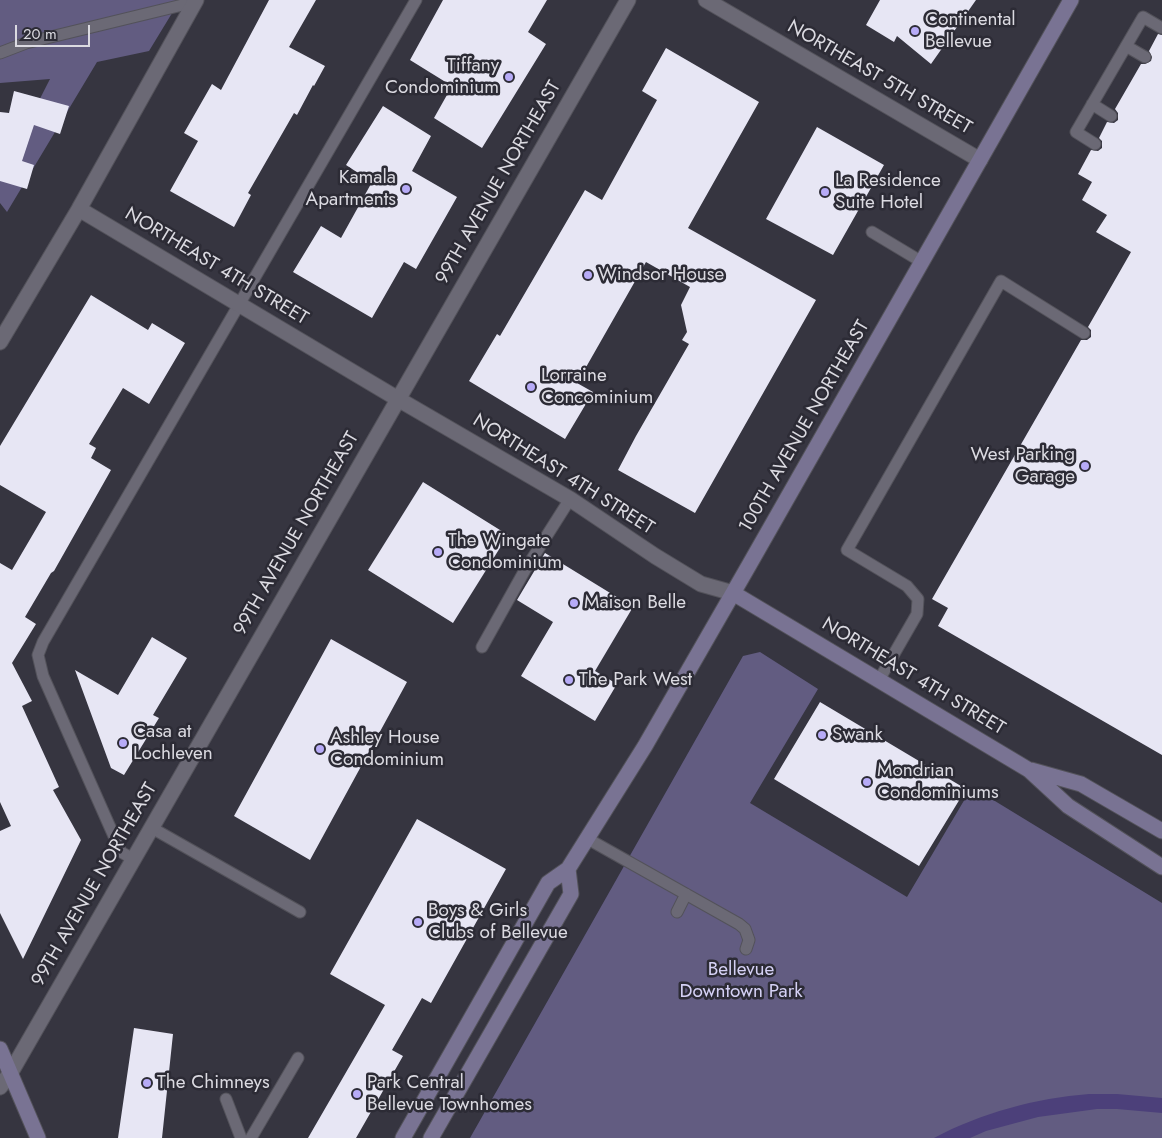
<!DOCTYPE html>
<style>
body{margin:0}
#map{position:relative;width:1162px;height:1138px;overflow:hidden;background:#363540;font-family:Jost,sans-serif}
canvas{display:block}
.scale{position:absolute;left:15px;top:25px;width:75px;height:22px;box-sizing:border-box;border:2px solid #dbdae1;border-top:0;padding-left:6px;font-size:15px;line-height:18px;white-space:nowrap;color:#dbdae1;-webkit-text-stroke:4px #2c2b35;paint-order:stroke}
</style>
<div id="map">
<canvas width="1162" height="1138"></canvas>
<div class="scale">20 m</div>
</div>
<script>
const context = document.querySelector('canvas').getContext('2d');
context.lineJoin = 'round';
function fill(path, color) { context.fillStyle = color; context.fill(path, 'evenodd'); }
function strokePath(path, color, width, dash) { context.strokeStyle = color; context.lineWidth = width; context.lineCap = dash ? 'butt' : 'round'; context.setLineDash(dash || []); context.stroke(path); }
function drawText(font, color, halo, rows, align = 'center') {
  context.font = font + ' Jost,sans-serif'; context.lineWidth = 5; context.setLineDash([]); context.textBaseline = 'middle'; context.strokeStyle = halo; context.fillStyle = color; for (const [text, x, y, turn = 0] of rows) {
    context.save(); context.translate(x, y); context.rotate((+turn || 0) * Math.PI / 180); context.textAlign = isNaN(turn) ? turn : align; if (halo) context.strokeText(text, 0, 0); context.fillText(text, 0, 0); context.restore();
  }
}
const green = new Path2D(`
 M 0,0 L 180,0 L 149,51 L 97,62 L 7,212 L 0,203 L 0,177 L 50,79 L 0,83 Z
 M 760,652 L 818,689 L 750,803 L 907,897 L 972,787 L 1162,903 L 1162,1138 L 470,1138 L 743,656 Z`);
const water = new Path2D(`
 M 1089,1094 L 1117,1094 L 1162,1098 L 1162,1113 L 1117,1109 L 1097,1109 L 1038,1117 L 986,1131 L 970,1138 L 934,1138 C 981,1113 1036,1098 1089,1094 Z`);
const building = new Path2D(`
 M 269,0 L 316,0 L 289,47 L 325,66 L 314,86 L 313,85 L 297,115 L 294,113 L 248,193 L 251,195 L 234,227 L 170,191 L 198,141 L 184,133 L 212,84 L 221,90 Z
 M 443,0 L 547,0 L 528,32 L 546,44 L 482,148 L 434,118 L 452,86 L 410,60 Z
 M 880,0 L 976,0 L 931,64 L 897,36 L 894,42 L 866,25 Z
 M 1158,34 L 1162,35 L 1162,755 L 938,626 L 948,608 L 932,599 L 1081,340 L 1087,340 L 1091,337 L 1091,330 L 1088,327 L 1131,252 L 1096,232 L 1107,215 L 1082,200 L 1092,182 L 1078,174 L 1091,150 L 1098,151 L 1102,148 L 1102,141 L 1099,138 L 1107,122 L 1114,123 L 1118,120 L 1118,113 L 1115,109 L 1141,64 L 1145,64 L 1151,61 L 1152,57 L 1149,51 Z
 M 666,48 L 759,102 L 688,228 L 816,300 L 695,513 L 618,470 L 636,436 L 689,344 L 682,340 L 687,332 L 681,305 L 690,287 L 646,262 L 577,383 L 593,392 L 565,439 L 469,381 L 497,334 L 500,336 L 585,190 L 602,200 L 657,100 L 642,91 Z
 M 14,91 L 69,106 L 60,134 L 34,125 L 22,161 L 34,165 L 27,189 L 0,181 L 0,112 L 9,113 Z
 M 383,106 L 431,136 L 412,171 L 457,197 L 416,269 L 404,262 L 372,318 L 293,272 L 321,226 L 341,238 L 372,182 L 346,165 Z
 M 817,127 L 884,165 L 833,255 L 766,219 Z
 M 91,295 L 148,330 L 152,323 L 185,343 L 149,404 L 123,388 L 89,444 L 96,448 L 91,458 L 111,470 L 54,571 L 51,573 L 25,617 L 36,624 L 12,663 L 32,701 L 22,706 L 59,787 L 53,790 L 81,840 L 23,959 L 0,913 L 0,831 L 11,826 L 0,802 L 0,563 L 12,570 L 46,512 L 0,485 L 0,446 Z
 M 423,482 L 508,535 L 453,623 L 368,570 Z
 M 545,553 L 633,607 L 595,671 L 617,684 L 595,721 L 521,676 L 553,622 L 517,600 Z
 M 152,637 L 187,658 L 153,715 L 159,718 L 124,775 L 111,768 L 75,670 L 118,695 Z
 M 331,639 L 407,682 L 310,860 L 234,816 Z
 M 820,702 L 966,789 L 919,866 L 774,779 Z
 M 417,819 L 506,869 L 431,1003 L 422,998 L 392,1050 L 403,1056 L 356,1138 L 308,1138 L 385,1005 L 330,974 Z
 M 134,1028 L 173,1034 L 162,1138 L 118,1138 Z`);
const lane = new Path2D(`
 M 1126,46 L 1145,57
 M 0,53 L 26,43 L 195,2
 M 1092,104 L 1111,116
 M 1095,144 L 1076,132 L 1143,17 L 1162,28
 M 872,232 L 922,262
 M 482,647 L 525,570 L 570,499
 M 879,680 L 917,614 L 918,599 L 907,586 L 847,550 L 1001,281 L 1084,333
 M 152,828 L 300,912
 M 588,839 L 739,924 L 745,929 L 749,940 L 746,949
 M 133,859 L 121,852 L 43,676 L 38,655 L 43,642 L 416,0
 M 677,912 L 686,894
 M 226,1099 L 241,1138
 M 251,1138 L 298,1058`);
const street = new Path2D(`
 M 706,0 L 980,160
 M 79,209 L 398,399 L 570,499 L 655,556 L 701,584 L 733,593
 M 0,342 L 79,209 L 196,0
 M 0,1087 L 11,1072 L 628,0`);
const secondary = new Path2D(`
 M 733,593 L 1029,770 L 1068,806 L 1162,867
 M 1031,770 L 1081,784 L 1162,831
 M 0,1049 L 38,1138
 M 403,1138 L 548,883 L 568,869 L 645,746 L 748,567 L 1071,0
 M 431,1138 L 571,894 L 568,869`);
const markers = [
 [915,31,5,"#b7abf7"],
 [509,77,5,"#b7abf7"],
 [406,189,5,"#b7abf7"],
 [825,192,5,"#b7abf7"],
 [588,275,5,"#b7abf7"],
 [531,387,5,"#b7abf7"],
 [1085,466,5,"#b7abf7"],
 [438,552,5,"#b7abf7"],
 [574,603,5,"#b7abf7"],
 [569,680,5,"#b7abf7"],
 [822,735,5,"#b7abf7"],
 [123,743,5,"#b7abf7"],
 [320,749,5,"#b7abf7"],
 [867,782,5,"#b7abf7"],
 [418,922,5,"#b7abf7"],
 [147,1083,5,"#b7abf7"],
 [357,1094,5,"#b7abf7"]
];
const poiNames = [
 ["Continental",925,20],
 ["Bellevue",925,42],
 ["Tiffany",499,66,"right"],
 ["Condominium",499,88,"right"],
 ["Kamala",396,178,"right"],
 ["Apartments",396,200,"right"],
 ["La Residence",835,181],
 ["Suite Hotel",835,203],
 ["Windsor House",598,275],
 ["Lorraine",541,376],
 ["Concominium",541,398],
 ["West Parking",1075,455,"right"],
 ["Garage",1075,477,"right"],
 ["The Wingate",448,541],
 ["Condominium",448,563],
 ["Maison Belle",584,603],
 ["The Park West",579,680],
 ["Casa at",133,732],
 ["Lochleven",133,754],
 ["Swank",832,735],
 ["Ashley House",330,738],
 ["Condominium",330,760],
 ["Mondrian",877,771],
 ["Condominiums",877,793],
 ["Boys & Girls",428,911],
 ["Clubs of Bellevue",428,933],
 ["The Chimneys",157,1083],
 ["Park Central",367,1083],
 ["Bellevue Townhomes",367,1105]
];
const streetNames = [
 ["NORTHEAST 5TH STREET",879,78,30],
 ["99TH AVENUE NORTHEAST",499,183,-60],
 ["NORTHEAST 4TH STREET",216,267,31],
 ["100TH AVENUE NORTHEAST",805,427,-60],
 ["NORTHEAST 4TH STREET",563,475,32],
 ["99TH AVENUE NORTHEAST",297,534,-60],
 ["NORTHEAST 4TH STREET",913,677,31],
 ["99TH AVENUE NORTHEAST",95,885,-60]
];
const parkNames = [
 ["Bellevue",741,970],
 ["Downtown Park",741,992]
];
fill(green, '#625c81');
fill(water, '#4c407a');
fill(building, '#e7e6f4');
strokePath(lane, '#53525a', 13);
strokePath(street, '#53525a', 17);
strokePath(secondary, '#53525a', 17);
strokePath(lane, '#6b6975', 11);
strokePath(street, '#6b6975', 15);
strokePath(secondary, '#797393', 15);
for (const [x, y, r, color] of markers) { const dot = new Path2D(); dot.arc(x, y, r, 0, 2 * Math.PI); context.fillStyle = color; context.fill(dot); strokePath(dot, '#2c2b35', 2); }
drawText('19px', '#dbdae1', '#2c2b35', poiNames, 'left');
drawText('19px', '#dbdae1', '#2c2b35', streetNames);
drawText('19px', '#d5d1f5', '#2c2b35', parkNames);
</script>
